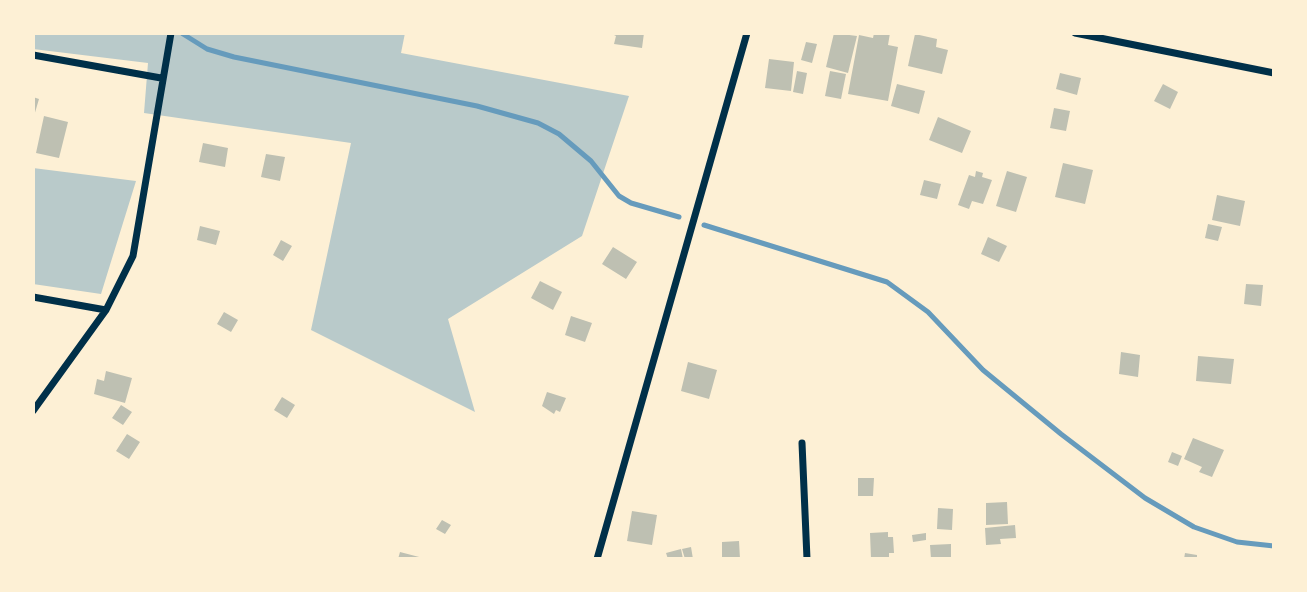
<!DOCTYPE html>
<style>
body{margin:0}
#map{position:relative;width:1307px;height:592px;overflow:hidden;background:#fdf0d5;font-family:Figtree,sans-serif}
canvas{display:block}
.frame{position:absolute;inset:0;border:35px solid #fdf0d5;pointer-events:none}
</style>
<div id="map">
<canvas width="1307" height="592"></canvas>
<div class="frame"></div>
</div>
<script>
const context = document.querySelector('canvas').getContext('2d');
context.lineJoin = 'round';
function fill(path, color) { context.fillStyle = color; context.fill(path, 'evenodd'); }
function strokePath(path, color, width, dash) { context.strokeStyle = color; context.lineWidth = width; context.lineCap = dash ? 'butt' : 'round'; context.setLineDash(dash || []); context.stroke(path); }
const green = new Path2D(`
 M 33,33 L 405,33 L 401,53 L 629,96 L 582,236 L 448,319 L 475,412 L 311,330 L 351,143 L 144,113 L 148,63 L 33,49 Z
 M 33,168 L 136,181 L 101,294 L 33,284 Z`);
const stream = new Path2D(`
 M 183,34 L 207,49 L 234,57 L 477,106 L 538,123 L 559,134 L 591,161 L 619,196 L 631,203 L 679,217
 M 704,225 L 887,282 L 928,312 L 983,370 L 1061,434 L 1145,498 L 1194,527 L 1237,542 L 1274,546`);
const building = new Path2D(`
 M 610,33 L 644,33 L 642,48 L 614,44 L 616,36 Z
 M 834,33 L 857,36 L 848,73 L 826,67 Z
 M 874,33 L 890,33 L 888,45 L 898,47 L 888,101 L 848,94 L 859,35 L 873,38 Z
 M 915,34 L 937,39 L 936,47 L 948,50 L 942,74 L 908,66 Z
 M 806,42 L 817,44 L 812,63 L 801,60 Z
 M 769,59 L 794,62 L 791,91 L 765,88 Z
 M 797,71 L 807,73 L 803,94 L 793,92 Z
 M 830,71 L 846,74 L 841,99 L 825,96 Z
 M 1060,73 L 1081,78 L 1077,95 L 1056,89 Z
 M 897,84 L 925,91 L 919,114 L 891,106 Z
 M 1163,84 L 1178,92 L 1170,109 L 1154,101 Z
 M 33,97 L 39,99 L 34,116 L 33,116 Z
 M 1054,108 L 1070,111 L 1066,131 L 1050,128 Z
 M 44,116 L 68,122 L 59,158 L 36,153 Z
 M 938,117 L 971,131 L 962,153 L 929,140 Z
 M 203,143 L 228,148 L 225,167 L 199,162 Z
 M 266,154 L 285,157 L 280,181 L 261,177 Z
 M 1063,163 L 1093,170 L 1085,204 L 1055,197 Z
 M 976,171 L 983,173 L 982,177 L 992,180 L 983,204 L 972,201 L 969,209 L 958,205 L 969,175 L 975,177 Z
 M 1007,171 L 1027,177 L 1016,212 L 996,206 Z
 M 924,180 L 941,184 L 937,199 L 920,195 Z
 M 1217,195 L 1245,201 L 1240,226 L 1212,220 Z
 M 1208,224 L 1222,227 L 1218,241 L 1205,238 Z
 M 200,226 L 220,231 L 216,245 L 197,240 Z
 M 988,237 L 1007,246 L 999,262 L 981,254 Z
 M 281,240 L 292,246 L 283,261 L 273,255 Z
 M 613,247 L 637,262 L 626,279 L 602,264 Z
 M 540,281 L 562,292 L 553,310 L 531,298 Z
 M 1246,284 L 1263,285 L 1261,306 L 1244,304 Z
 M 224,312 L 238,320 L 231,332 L 217,324 Z
 M 571,316 L 592,323 L 585,342 L 565,335 Z
 M 1121,352 L 1140,355 L 1138,377 L 1119,374 Z
 M 1198,356 L 1234,359 L 1231,384 L 1196,381 Z
 M 688,362 L 717,370 L 709,399 L 681,391 Z
 M 106,371 L 132,378 L 125,403 L 94,394 L 97,379 L 104,381 Z
 M 547,392 L 566,398 L 560,412 L 556,410 L 554,414 L 542,406 Z
 M 282,397 L 295,405 L 287,418 L 274,410 Z
 M 121,405 L 132,412 L 123,425 L 112,418 Z
 M 127,434 L 140,442 L 129,459 L 116,451 Z
 M 1193,438 L 1224,450 L 1212,477 L 1199,472 L 1202,467 L 1184,459 Z
 M 1172,452 L 1182,456 L 1178,466 L 1168,462 Z
 M 858,478 L 874,478 L 873,496 L 858,496 Z
 M 1007,502 L 1008,524 L 986,525 L 986,503 Z
 M 938,508 L 953,509 L 952,530 L 937,529 Z
 M 632,511 L 657,515 L 652,545 L 627,541 Z
 M 442,520 L 451,525 L 445,534 L 436,529 Z
 M 1015,525 L 1016,538 L 1000,539 L 1001,544 L 986,545 L 985,528 Z
 M 888,532 L 888,537 L 893,537 L 894,553 L 889,553 L 889,559 L 871,559 L 870,533 Z
 M 926,533 L 926,540 L 913,542 L 912,535 Z
 M 739,541 L 740,559 L 722,559 L 722,542 Z
 M 951,544 L 951,559 L 931,559 L 930,545 Z
 M 691,547 L 693,559 L 685,559 L 682,549 Z
 M 681,549 L 683,559 L 668,559 L 666,553 Z
 M 400,552 L 423,558 L 423,559 L 398,559 Z
 M 1185,553 L 1197,555 L 1197,559 L 1184,559 Z`);
const minor = new Path2D(`
 M 1075,33 L 1274,73
 M 33,55 L 161,78
 M 33,297 L 106,310
 M 33,411 L 106,310 L 133,256 L 171,33
 M 802,443 L 807,559
 M 597,559 L 747,33`);
fill(green, '#b9caca');
strokePath(stream, '#669bbc', 5);
fill(building, '#bec0b2');
strokePath(minor, '#003049', 7);
</script>
